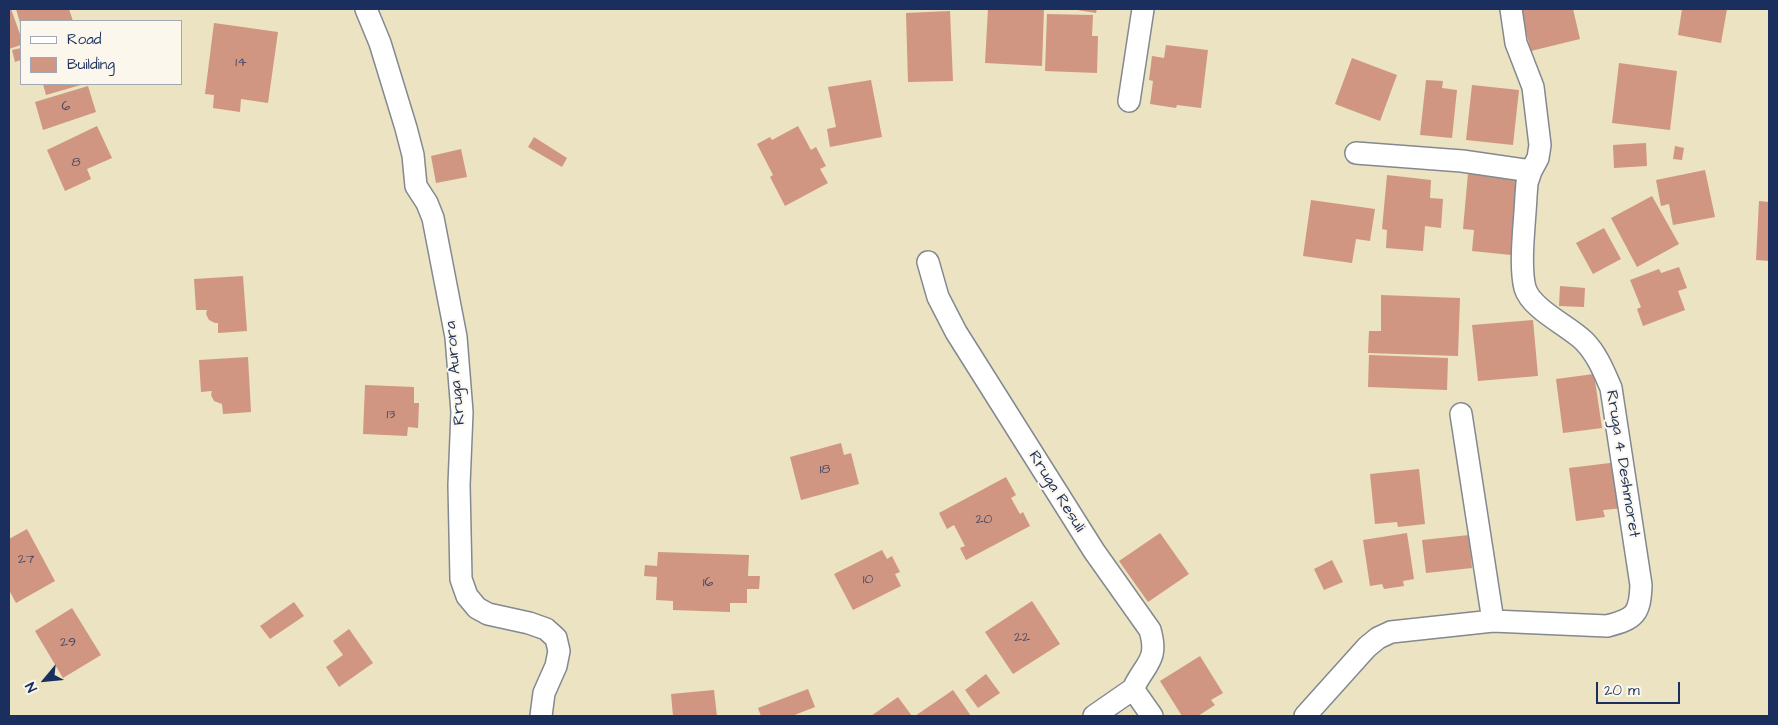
<!DOCTYPE html>
<style>
body{margin:0}
#map{position:relative;width:1778px;height:725px;overflow:hidden;background:#ebe3c1;font-family:"Architects Daughter",sans-serif}
canvas{display:block}
.frame{position:absolute;inset:0;border:10px solid #1b2f5e;pointer-events:none}
.legend{position:absolute;left:20px;top:20px;width:162px;height:65px;box-sizing:border-box;background:#fbf7ec;border:1px solid #a1a7b3;margin:0;padding:6px 9px;list-style:none;font-size:15px;color:#1b2f5e}
.legend li{display:flex;align-items:center;gap:10px;height:25px}
.legend b{width:25px;border:1px solid #a1a7b3}
.north{position:absolute;left:20px;top:655px;width:50px;height:50px;-webkit-text-stroke:4px #fbf7ec;paint-order:stroke;rotate:242deg;font-size:14px;font-weight:700;line-height:20px;text-align:center;color:#1b2f5e}
.north::after{content:'';display:block;margin:auto;width:18px;height:22px;background:#1b2f5e;clip-path:polygon(50% 0,100% 100%,50% 72%,0 100%)}
.scale{position:absolute;left:1596px;top:682px;width:84px;height:22px;box-sizing:border-box;border:2px solid #1b2f5e;border-top:0;padding-left:6px;font-size:15px;line-height:18px;white-space:nowrap;color:#1b2f5e;-webkit-text-stroke:4px #fbf7ec;paint-order:stroke}
</style>
<div id="map">
<canvas width="1778" height="725"></canvas>
<div class="frame"></div>
<ul class="legend">
<li><b style="height:6px;background:#fff"></b>Road</li>
<li><b style="height:14px;background:#d09681"></b>Building</li>
</ul>
<div class="north">N</div>
<div class="scale">20 m</div>
</div>
<script>
const context = document.querySelector('canvas').getContext('2d');
context.lineJoin = 'round';
function fill(path, color) { context.fillStyle = color; context.fill(path, 'evenodd'); }
function strokePath(path, color, width, dash) { context.strokeStyle = color; context.lineWidth = width; context.lineCap = dash ? 'butt' : 'round'; context.setLineDash(dash || []); context.stroke(path); }
function drawText(font, color, halo, rows, align = 'center') {
  context.font = font + ' "Architects Daughter",sans-serif'; context.lineWidth = 4; context.setLineDash([]); context.textBaseline = 'middle'; context.strokeStyle = halo; context.fillStyle = color; for (const [text, x, y, turn = 0] of rows) {
    context.save(); context.translate(x, y); context.rotate((+turn || 0) * Math.PI / 180); context.textAlign = isNaN(turn) ? turn : align; if (halo) context.strokeText(text, 0, 0); context.fillText(text, 0, 0); context.restore();
  }
}
const building = new Path2D(`
 M 9,9 L 11,9 L 21,37 L 21,45 L 9,49 Z
 M 16,9 L 69,9 L 73,21 L 21,21 L 21,26 Z
 M 988,9 L 1044,9 L 1042,66 L 985,63 Z
 M 1071,9 L 1097,9 L 1096,13 Z
 M 1520,9 L 1573,9 L 1580,39 L 1531,51 Z
 M 1682,9 L 1727,9 L 1721,43 L 1678,35 Z
 M 950,11 L 953,81 L 908,82 L 906,13 Z
 M 1047,14 L 1093,15 L 1092,36 L 1098,36 L 1097,73 L 1045,71 Z
 M 214,23 L 278,32 L 268,103 L 241,99 L 240,112 L 213,108 L 214,95 L 205,94 Z
 M 1166,45 L 1208,50 L 1201,108 L 1177,105 L 1176,108 L 1150,104 L 1153,81 L 1149,80 L 1152,56 L 1164,58 Z
 M 21,48 L 21,60 L 15,62 L 12,50 Z
 M 1352,58 L 1397,75 L 1380,121 L 1335,104 Z
 M 1619,63 L 1677,71 L 1670,130 L 1612,123 Z
 M 871,80 L 882,137 L 830,147 L 827,129 L 836,127 L 828,87 Z
 M 1426,80 L 1443,81 L 1442,88 L 1457,90 L 1452,138 L 1420,135 Z
 M 43,84 L 84,84 L 46,95 Z
 M 1472,85 L 1519,90 L 1513,145 L 1466,140 Z
 M 88,86 L 96,112 L 43,130 L 35,102 Z
 M 97,126 L 112,158 L 87,169 L 91,179 L 65,191 L 47,150 Z
 M 798,126 L 811,150 L 816,147 L 826,166 L 820,169 L 828,183 L 785,206 L 770,177 L 773,175 L 757,144 L 770,137 L 772,140 Z
 M 534,137 L 567,158 L 562,167 L 528,147 Z
 M 1646,143 L 1647,166 L 1614,168 L 1613,145 Z
 M 1675,146 L 1684,148 L 1682,160 L 1673,159 Z
 M 461,149 L 467,177 L 436,183 L 431,156 Z
 M 1705,170 L 1715,217 L 1673,225 L 1669,204 L 1661,206 L 1656,180 Z
 M 1468,173 L 1517,177 L 1511,255 L 1472,251 L 1474,230 L 1463,229 Z
 M 1387,175 L 1431,180 L 1430,198 L 1443,199 L 1441,228 L 1425,226 L 1423,251 L 1386,248 L 1387,230 L 1382,229 Z
 M 1652,196 L 1679,244 L 1637,267 L 1611,218 Z
 M 1311,200 L 1375,209 L 1370,241 L 1356,239 L 1352,263 L 1303,256 Z
 M 1759,201 L 1769,202 L 1769,261 L 1756,260 Z
 M 1604,228 L 1621,259 L 1593,274 L 1576,243 Z
 M 1679,267 L 1687,288 L 1678,291 L 1685,310 L 1643,326 L 1637,309 L 1641,307 L 1630,280 L 1659,269 L 1661,273 Z
 M 243,276 L 247,331 L 218,333 L 218,323 L 215,323 L 209,320 L 206,314 L 207,310 L 196,310 L 194,279 Z
 M 1560,286 L 1585,288 L 1584,307 L 1559,306 Z
 M 1381,295 L 1460,298 L 1458,356 L 1368,353 L 1369,331 L 1381,331 Z
 M 1533,320 L 1538,376 L 1478,381 L 1472,325 Z
 M 1369,355 L 1448,358 L 1447,390 L 1368,387 Z
 M 248,357 L 251,412 L 223,414 L 222,404 L 214,401 L 211,395 L 212,391 L 201,392 L 199,360 Z
 M 1594,374 L 1602,428 L 1563,433 L 1556,379 Z
 M 365,385 L 414,387 L 414,403 L 419,403 L 418,428 L 408,427 L 407,436 L 363,434 Z
 M 841,443 L 844,455 L 851,453 L 859,484 L 801,500 L 790,457 Z
 M 1618,462 L 1624,508 L 1603,510 L 1605,517 L 1576,521 L 1569,468 Z
 M 1419,469 L 1425,524 L 1398,527 L 1397,522 L 1375,524 L 1370,474 Z
 M 1006,477 L 1016,495 L 1011,498 L 1020,514 L 1023,512 L 1030,526 L 966,560 L 960,548 L 965,546 L 954,525 L 947,529 L 939,513 Z
 M 27,529 L 55,581 L 16,603 L 9,590 L 9,539 Z
 M 1160,533 L 1189,574 L 1148,602 L 1119,561 Z
 M 1407,533 L 1414,579 L 1403,581 L 1404,586 L 1384,589 L 1382,584 L 1370,586 L 1363,540 Z
 M 1469,535 L 1472,568 L 1426,573 L 1422,540 Z
 M 882,550 L 887,559 L 892,556 L 900,572 L 895,574 L 901,586 L 853,610 L 834,574 Z
 M 658,552 L 749,555 L 748,576 L 760,576 L 759,589 L 747,589 L 747,603 L 730,603 L 730,612 L 673,610 L 673,601 L 656,600 L 657,577 L 644,576 L 645,565 L 657,566 Z
 M 1332,560 L 1343,582 L 1324,590 L 1314,569 Z
 M 1032,601 L 1060,644 L 1013,674 L 985,632 Z
 M 294,602 L 304,616 L 270,639 L 260,626 Z
 M 72,608 L 101,655 L 63,678 L 35,631 Z
 M 349,629 L 373,663 L 339,687 L 326,667 L 343,655 L 333,641 Z
 M 1200,656 L 1223,693 L 1211,700 L 1215,705 L 1198,716 L 1182,716 L 1160,681 Z
 M 986,674 L 1000,693 L 978,708 L 965,690 Z
 M 808,689 L 815,707 L 792,716 L 761,716 L 758,708 Z
 M 714,690 L 717,716 L 673,716 L 671,694 Z
 M 953,690 L 971,716 L 915,716 Z
 M 898,697 L 912,716 L 871,716 Z`);
const street = new Path2D(`
 M 366,9 L 380,43 L 406,128 L 413,155 L 416,186 L 427,203 L 433,218 L 456,337 L 462,412 L 459,485 L 461,579 L 467,596 L 477,608 L 488,614 L 529,623 L 546,629 L 556,638 L 559,651 L 556,666 L 544,693 L 541,716
 M 1129,101 L 1143,9
 M 1356,153 L 1462,161 L 1531,171
 M 928,262 L 938,297 L 956,332 L 1094,551 L 1150,630 C 1159,661 1145,663 1133,689 L 1152,716
 M 1461,414 L 1493,621
 M 1094,716 L 1133,689
 M 1305,716 L 1367,647 L 1378,638 L 1391,632 L 1493,621 L 1607,626 C 1635,619 1640,614 1641,585 L 1611,388 C 1604,372 1597,354 1584,341 C 1569,326 1531,309 1525,288 C 1519,265 1525,221 1526,196 L 1527,183 L 1531,171 L 1538,158 L 1540,145 L 1533,87 L 1516,43 L 1511,9`);
const numberNames = [
 ["14",241,63],
 ["6",66,107],
 ["8",76,163],
 ["13",391,415],
 ["18",825,470],
 ["20",984,520],
 ["27",26,560],
 ["10",868,580],
 ["16",708,583],
 ["22",1022,638],
 ["29",68,643]
];
const streetNames = [
 ["Rruga Aurora",456,373,-95],
 ["Rruga 4 Deshmoret",1622,464,81],
 ["Rruga Resuli",1056,492,58]
];
fill(building, '#d09681');
strokePath(street, '#838990', 24);
strokePath(street, '#fff', 21);
drawText('14px', '#484967', null, numberNames);
drawText('16px', '#1b2f5e', '#fbf7ec', streetNames);
</script>
